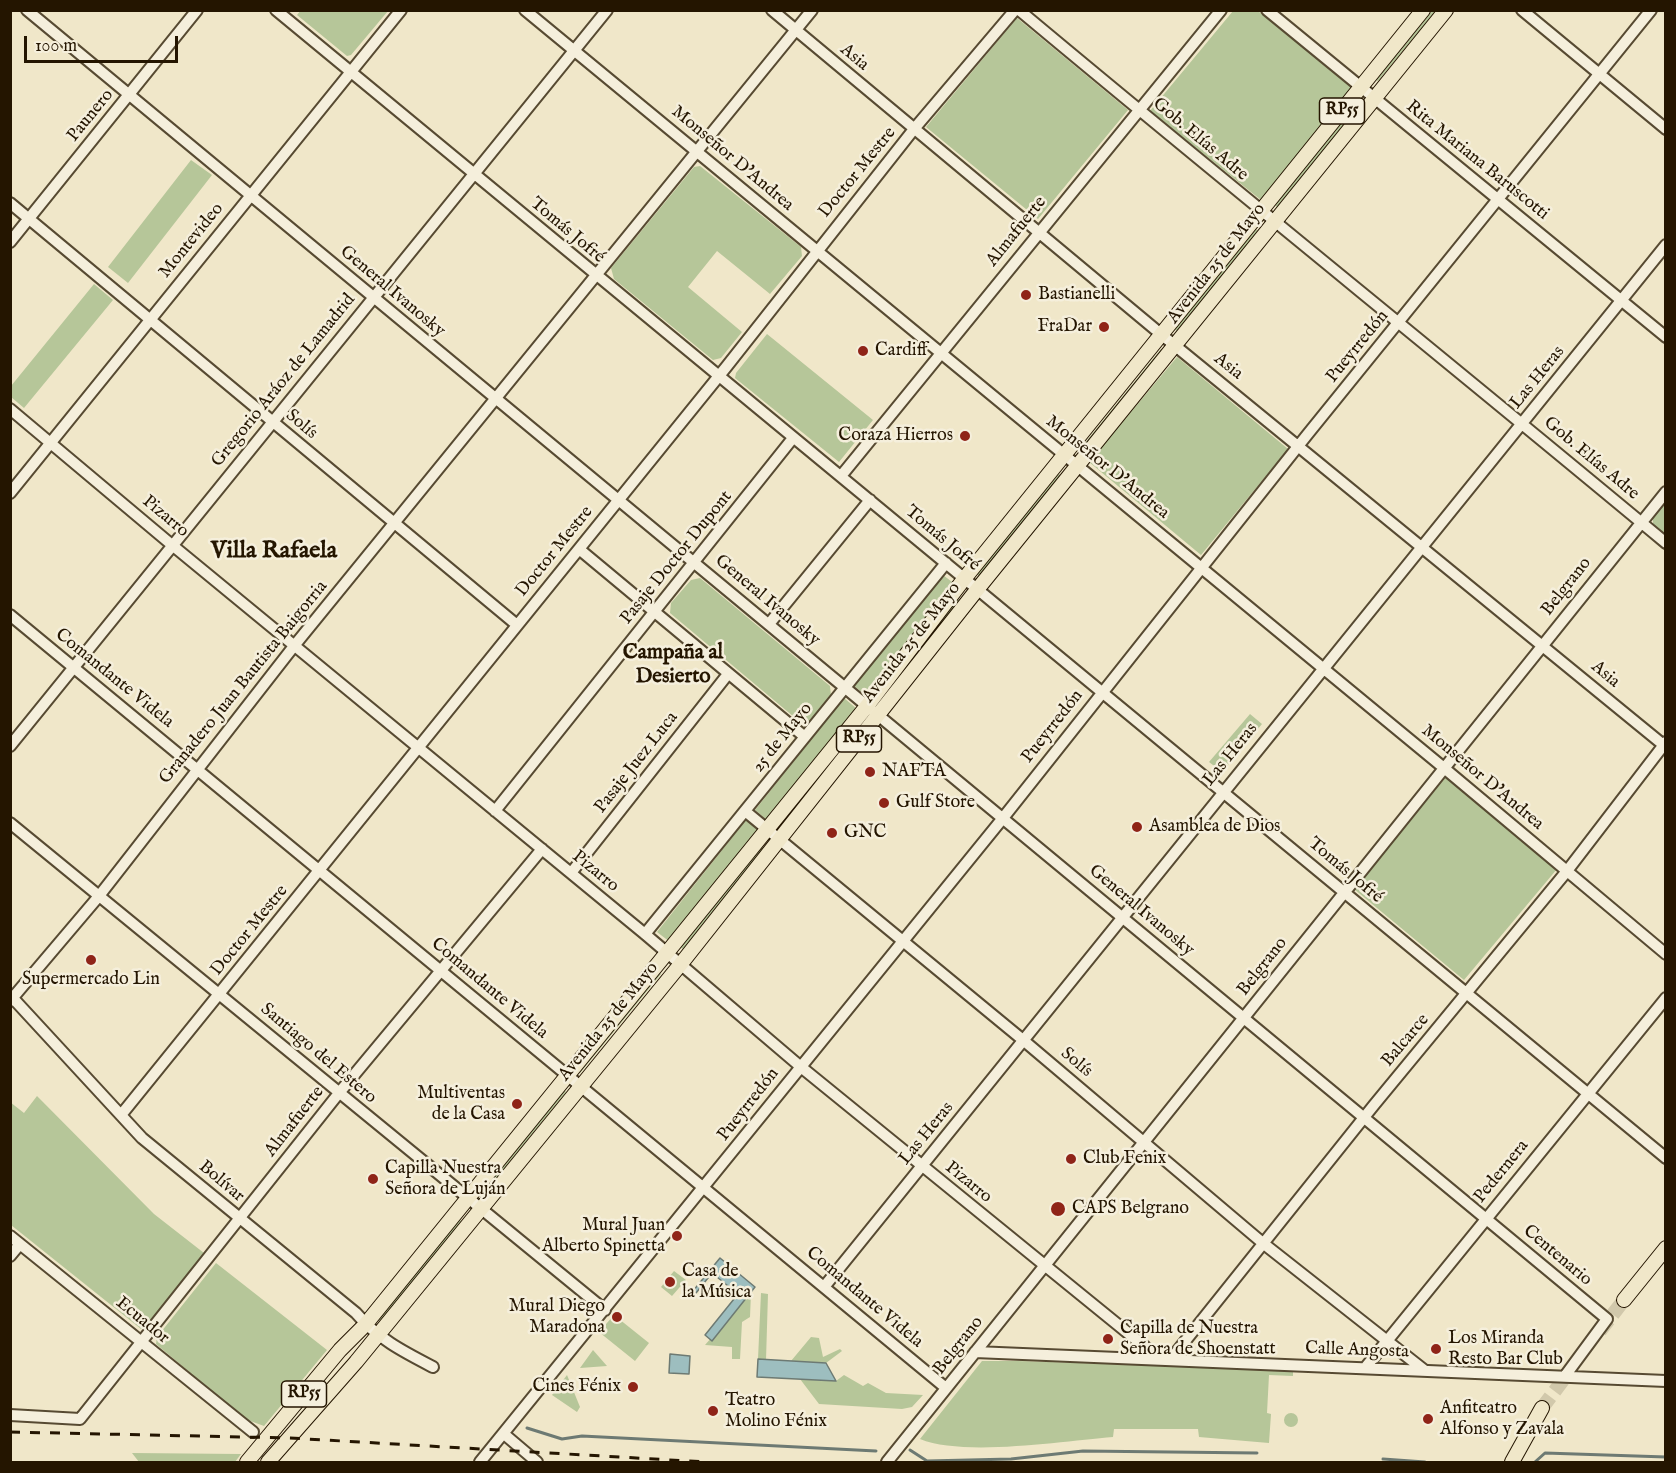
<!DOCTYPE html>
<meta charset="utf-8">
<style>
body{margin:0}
#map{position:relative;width:1676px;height:1473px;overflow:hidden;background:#f0e7c9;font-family:"IM FELL English",serif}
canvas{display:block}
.frame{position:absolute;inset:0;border:12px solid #241500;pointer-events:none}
.scale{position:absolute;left:24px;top:36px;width:154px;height:27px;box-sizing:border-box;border:3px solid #241500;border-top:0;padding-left:8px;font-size:18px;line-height:21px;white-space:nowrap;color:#241500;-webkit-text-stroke:4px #f5efdc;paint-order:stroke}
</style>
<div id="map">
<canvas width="1676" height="1473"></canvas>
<div class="frame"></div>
<div class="scale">100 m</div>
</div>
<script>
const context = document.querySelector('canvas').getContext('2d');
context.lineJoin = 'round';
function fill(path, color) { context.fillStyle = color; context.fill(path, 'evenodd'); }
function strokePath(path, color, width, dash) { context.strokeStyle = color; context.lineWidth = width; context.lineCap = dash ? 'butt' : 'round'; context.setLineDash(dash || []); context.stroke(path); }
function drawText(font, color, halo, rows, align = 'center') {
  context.font = font + ' "IM FELL English",serif'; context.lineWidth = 5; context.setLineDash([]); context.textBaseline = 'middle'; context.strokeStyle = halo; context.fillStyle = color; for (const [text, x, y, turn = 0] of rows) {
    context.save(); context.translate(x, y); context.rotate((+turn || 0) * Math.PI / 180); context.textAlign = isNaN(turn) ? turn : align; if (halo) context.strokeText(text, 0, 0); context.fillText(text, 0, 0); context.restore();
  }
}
const green = new Path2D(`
 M 301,10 L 388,10 L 388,11 L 351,55 L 347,56 L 297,15 Z
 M 1433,10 L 1436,11 L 1378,81 L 1376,80 Z
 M 1233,11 L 1258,11 L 1353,88 L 1261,200 L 1150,111 Z
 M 1017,18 L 1128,110 L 1038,219 L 926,127 Z
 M 1356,105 L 1359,107 L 1277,207 L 1275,205 Z
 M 191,160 L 212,175 L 128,283 L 108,267 Z
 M 700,166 L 801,247 L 802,256 L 770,294 L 717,251 L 688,287 L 742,332 L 721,358 L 713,360 L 614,279 L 611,268 L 694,167 Z
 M 1256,229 L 1258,231 L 1177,331 L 1174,329 Z
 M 94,284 L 113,300 L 24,408 L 11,397 L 11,386 Z
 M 767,334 L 873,420 L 839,462 L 735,378 L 736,373 Z
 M 1161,349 L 1164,351 L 1082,451 L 1080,449 Z
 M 1177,357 L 1288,449 L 1201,555 L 1089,462 Z
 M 1059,474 L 1061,476 L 979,576 L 977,574 Z
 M 1665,503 L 1665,536 L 1653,526 L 1653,518 Z
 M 943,575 L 956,585 L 867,696 L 854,686 Z
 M 700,578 L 830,686 L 831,696 L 810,722 L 800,722 L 670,613 L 671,603 L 691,580 Z
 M 957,598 L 959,600 L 881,702 L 879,700 Z
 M 844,698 L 857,709 L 767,820 L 755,810 Z
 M 1250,714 L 1262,724 L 1222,772 L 1209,762 Z
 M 1446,777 L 1557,869 L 1464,980 L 1354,889 Z
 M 746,820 L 759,831 L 670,942 L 657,932 Z
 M 762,847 L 764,849 L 683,949 L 680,947 Z
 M 659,972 L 661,974 L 580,1073 L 578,1071 Z
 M 564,1090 L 566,1092 L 485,1192 L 482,1190 Z
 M 37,1096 L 154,1214 L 204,1253 L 151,1324 L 141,1329 L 11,1225 L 10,1102 L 24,1113 Z
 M 460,1220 L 462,1222 L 380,1321 L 378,1319 Z
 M 216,1263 L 327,1350 L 264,1426 L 245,1419 L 156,1344 L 157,1337 Z
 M 674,1271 L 686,1280 L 672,1296 L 661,1287 Z
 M 751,1292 L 750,1317 L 742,1322 L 740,1359 L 732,1359 L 732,1347 L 705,1345 Z
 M 761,1293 L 768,1294 L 766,1360 L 758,1359 Z
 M 614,1315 L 649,1343 L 635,1361 L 599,1332 Z
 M 811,1337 L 819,1338 L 823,1357 L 840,1349 L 842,1351 L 826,1363 L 791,1361 Z
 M 593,1350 L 607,1366 L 580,1368 Z
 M 982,1361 L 1018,1361 L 1293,1370 L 1293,1376 L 1269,1375 L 1267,1413 L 1271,1414 L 1269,1443 L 1199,1437 L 1198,1429 L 1114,1429 L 1113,1437 C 1063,1441 964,1457 920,1439 Z
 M 567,1375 L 580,1407 L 577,1412 L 552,1395 Z
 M 844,1375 L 863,1386 L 868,1383 L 886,1393 L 923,1395 L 912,1407 L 902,1409 L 819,1404 L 800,1379 L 836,1381 Z
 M1284 1420a7 7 0 1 1 14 0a7 7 0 1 1-14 0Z
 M 132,1453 L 241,1454 L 235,1462 L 139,1462 Z`);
const water = new Path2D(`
 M 720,1258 L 755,1287 L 712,1341 L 705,1335 L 738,1294 L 712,1273 L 696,1293 L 693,1291 Z
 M 670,1354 L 690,1356 L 689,1374 L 669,1373 Z
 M 758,1359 L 826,1363 L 836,1381 L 757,1377 Z`);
const stream = new Path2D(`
 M 527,1428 L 562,1439 L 582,1436 L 876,1451
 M 910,1450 L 927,1461 L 1011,1459 L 1083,1451 L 1257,1453
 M 1383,1459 L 1425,1462
 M 1535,1462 L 1545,1453 L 1666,1457`);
const majorTunnel = new Path2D(`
 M 1600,1331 L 1624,1300
 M 1542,1408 L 1572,1368`);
const minor = new Path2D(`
 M 27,10 L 1607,1319 L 1565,1376
 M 276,10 L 1666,1158
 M 525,10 L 1444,768 L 1666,954
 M 772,10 L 1162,335 L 1666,747
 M 1019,10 C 1233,189 1451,364 1666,543
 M 1267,10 L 1666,337
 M 1522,10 L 1666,129
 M 10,203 L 517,625
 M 10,242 L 197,10
 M 10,409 L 172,545 L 645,934 L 801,1067 L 1160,1359
 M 841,476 L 1221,10
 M 10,493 L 401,10
 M 579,549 L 805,737
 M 10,615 L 946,1388
 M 769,624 L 870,500
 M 10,746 L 607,10
 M 495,811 L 793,438
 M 745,811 L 1023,1040 L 1264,1244 L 1424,1370
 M 10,823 L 605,1310
 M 571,873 L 728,674
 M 645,934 L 946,563
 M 10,995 L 142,1138 L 356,1313 C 378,1339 404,1352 433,1367
 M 10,1001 L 99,896 L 294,646 L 812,10
 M 121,1115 L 727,366 L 914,129 L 1015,10
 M 10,1236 L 253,1432
 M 10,1256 L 20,1244
 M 824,1287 L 1666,245
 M 975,1352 L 1666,1381
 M 1170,1360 L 1374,1105 L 1567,871 L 1666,742
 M 1365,1368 L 1666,998
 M 10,1415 L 80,1419 L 339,1093 L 542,849
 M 504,1434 L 537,1462
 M 480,1462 L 1003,818 L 1307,435 L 1651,10
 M 887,1462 L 1666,492`);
const major = new Path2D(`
 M 1624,1300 L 1666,1248
 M 247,1462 L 340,1350 L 365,1325 L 867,706 L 964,579 L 1423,10
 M 268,1462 L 356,1362 L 680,965 L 976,591 L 1446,10
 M 1512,1462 L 1542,1408`);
const rail = new Path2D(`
 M 10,1432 L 290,1438 L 706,1462`);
const markers = [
 [1026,295,6,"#8f2418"],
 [1104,327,6,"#8f2418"],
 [863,351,6,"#8f2418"],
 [965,436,6,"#8f2418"],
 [870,772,6,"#8f2418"],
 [884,803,6,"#8f2418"],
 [1137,827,6,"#8f2418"],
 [832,833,6,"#8f2418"],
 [91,960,6,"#8f2418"],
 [517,1104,6,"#8f2418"],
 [1071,1159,6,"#8f2418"],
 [373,1179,6,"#8f2418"],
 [1058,1209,8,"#8f2418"],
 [677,1236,6,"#8f2418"],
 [670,1282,6,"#8f2418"],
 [617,1317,6,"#8f2418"],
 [1108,1339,6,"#8f2418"],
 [1436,1349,6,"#8f2418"],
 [633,1387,6,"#8f2418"],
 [713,1411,6,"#8f2418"],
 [1428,1419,6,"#8f2418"]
];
const shields = [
 [1342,111,45],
 [859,739,45],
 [304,1394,45]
];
const shieldNames = [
 ["RP55",1342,111],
 ["RP55",859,739],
 ["RP55",304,1394]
];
const streetNames = [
 ["Asia",854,58,40],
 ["Paunero",91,116,-51],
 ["Gob. Elías Adre",1200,140,40],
 ["Monseñor D'Andrea",732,159,40],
 ["Rita Mariana Baruscotti",1477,161,39],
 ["Doctor Mestre",858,173,-51],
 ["Tomás Jofré",567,231,40],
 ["Almafuerte",1017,232,-51],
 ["Montevideo",192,241,-51],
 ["Avenida 25 de Mayo",1217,264,-52],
 ["General Ivanosky",392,292,40],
 ["Pueyrredón",1358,347,-51],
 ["Asia",1228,367,39],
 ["Las Heras",1538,378,-51],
 ["Gregorio Aráoz de Lamadrid",284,381,-51],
 ["Solís",301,425,40],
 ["Gob. Elías Adre",1591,459,40],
 ["Monseñor D'Andrea",1107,468,39],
 ["Pizarro",165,517,40],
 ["Tomás Jofré",942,539,40],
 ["Doctor Mestre",555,552,-51],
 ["Pasaje Doctor Dupont",677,558,-51],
 ["Belgrano",1567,587,-52],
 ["General Ivanosky",767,601,40],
 ["Avenida 25 de Mayo",912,643,-52],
 ["Asia",1605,675,40],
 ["Comandante Videla",114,679,39],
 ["Granadero Juan Bautista Baigorria",244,683,-51],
 ["Pueyrredón",1053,727,-52],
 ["25 de Mayo",783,738,-51],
 ["Las Heras",1231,755,-51],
 ["Pasaje Juez Luca",637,763,-52],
 ["Monseñor D'Andrea",1482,778,40],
 ["Tomás Jofré",1345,871,40],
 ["Pizarro",595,872,39],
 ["General Ivanosky",1141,911,40],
 ["Doctor Mestre",250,931,-51],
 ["Belgrano",1263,967,-52],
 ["Comandante Videla",489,989,40],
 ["Avenida 25 de Mayo",609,1022,-51],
 ["Balcarce",1406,1041,-50],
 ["Santiago del Estero",318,1054,40],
 ["Solís",1076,1063,40],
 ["Pueyrredón",749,1105,-52],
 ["Almafuerte",295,1122,-52],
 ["Las Heras",927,1134,-51],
 ["Pedernera",1502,1172,-51],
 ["Bolívar",221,1182,40],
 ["Pizarro",968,1183,39],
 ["Centenario",1557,1256,40],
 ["Comandante Videla",864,1298,40],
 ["Ecuador",142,1321,39],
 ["Belgrano",959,1346,-52],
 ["Calle Angosta",1357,1351,2]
];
const poiNames = [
 ["Bastianelli",1038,295],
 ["FraDar",1092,327,"right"],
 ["Cardiff",875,351],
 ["Coraza Hierros",953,436,"right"],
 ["NAFTA",882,772],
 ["Gulf Store",896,803],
 ["Asamblea de Dios",1149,827],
 ["GNC",844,833],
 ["Supermercado Lin",91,980,"center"],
 ["Multiventas",505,1094,"right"],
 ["de la Casa",505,1115,"right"],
 ["Club Fenix",1083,1159],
 ["Capilla Nuestra",385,1169],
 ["Señora de Luján",385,1190],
 ["CAPS Belgrano",1072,1209],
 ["Mural Juan",665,1226,"right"],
 ["Alberto Spinetta",665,1247,"right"],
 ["Casa de",682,1272],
 ["la Música",682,1293],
 ["Mural Diego",605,1307,"right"],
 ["Maradona",605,1328,"right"],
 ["Capilla de Nuestra",1120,1329],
 ["Señora de Shoenstatt",1120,1350],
 ["Los Miranda",1448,1339],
 ["Resto Bar Club",1448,1360],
 ["Cines Fénix",621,1387,"right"],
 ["Teatro",725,1401],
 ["Molino Fénix",725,1422],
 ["Anfiteatro",1440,1409],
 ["Alfonso y Zavala",1440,1430]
];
const quarterNames = [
 ["Campaña al",673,654],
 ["Desierto",673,678]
];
const districtNames = [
 ["Villa Rafaela",274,552]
];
fill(green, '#b6c699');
fill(water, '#9dbebf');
strokePath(water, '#6d7a73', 1.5);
strokePath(stream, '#6d7a73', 3);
strokePath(majorTunnel, '#d1c8ab', 14, [14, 7]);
strokePath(minor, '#574a32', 14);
strokePath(major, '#241500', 16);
strokePath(minor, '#f5efdc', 10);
strokePath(major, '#f0e7c9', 14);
strokePath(rail, '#241500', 3, [10, 10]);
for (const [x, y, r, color] of markers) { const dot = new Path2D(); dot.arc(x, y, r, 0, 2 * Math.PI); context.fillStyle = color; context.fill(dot); strokePath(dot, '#f5efdc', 2); }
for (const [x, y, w] of shields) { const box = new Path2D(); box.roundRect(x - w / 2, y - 13, w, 26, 4.5); context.fillStyle = '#f5efdc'; context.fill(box); strokePath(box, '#241500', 1.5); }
drawText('bold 16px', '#241500', null, shieldNames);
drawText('18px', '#241500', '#f5efdc', streetNames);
drawText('18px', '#241500', '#f5efdc', poiNames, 'left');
drawText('bold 21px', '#241500', '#f5efdc', quarterNames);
drawText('bold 24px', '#241500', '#f5efdc', districtNames);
</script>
